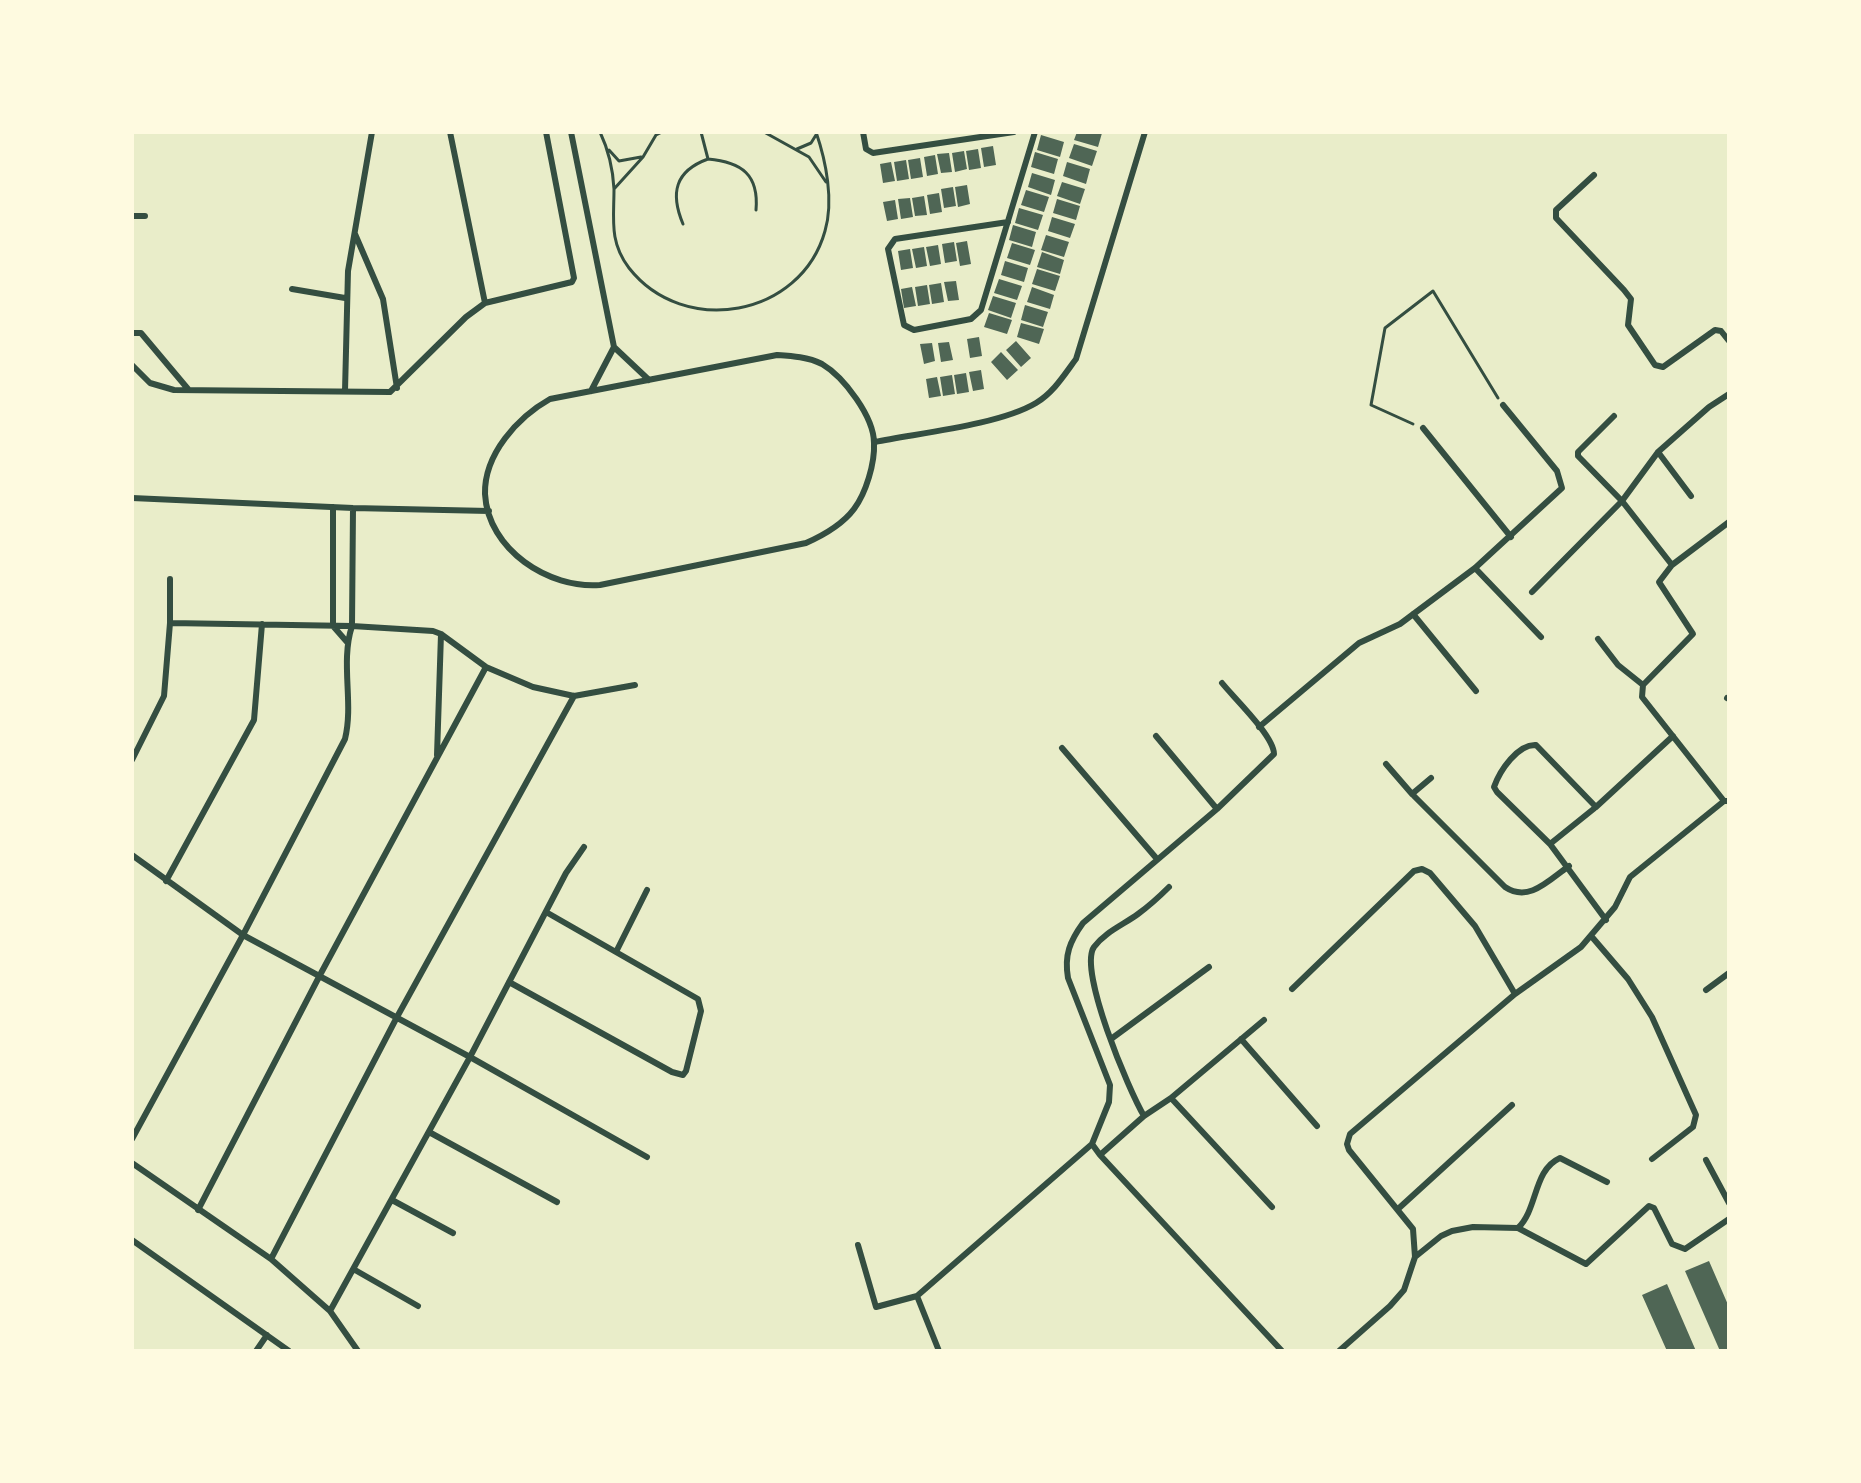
<!DOCTYPE html>
<style>
body{margin:0}
#map{position:relative;width:1861px;height:1483px;overflow:hidden;background:#e9edc9;font-family:"Playfair Display",serif}
canvas{display:block}
.frame{position:absolute;inset:0;border:134px solid #fefae0;pointer-events:none}
</style>
<div id="map">
<canvas width="1861" height="1483"></canvas>
<div class="frame"></div>
</div>
<script>
const context = document.querySelector('canvas').getContext('2d');
context.lineJoin = 'round';
function fill(path, color) { context.fillStyle = color; context.fill(path, 'evenodd'); }
function strokePath(path, color, width, dash) { context.strokeStyle = color; context.lineWidth = width; context.lineCap = dash ? 'butt' : 'round'; context.setLineDash(dash || []); context.stroke(path); }
const building = new Path2D(`
 M 1077,132 L 1102,133 L 1098,147 L 1074,140 Z
 M 1041,135 L 1064,142 L 1060,157 L 1037,150 Z
 M 1074,144 L 1097,151 L 1092,166 L 1069,158 Z
 M 993,146 L 996,165 L 984,167 L 981,148 Z
 M 978,149 L 981,168 L 969,170 L 966,151 Z
 M 964,151 L 967,169 L 955,172 L 952,153 Z
 M 1035,152 L 1058,159 L 1054,174 L 1031,167 Z
 M 949,153 L 952,172 L 941,173 L 937,154 Z
 M 935,155 L 938,174 L 927,176 L 924,157 Z
 M 920,158 L 923,177 L 911,179 L 908,160 Z
 M 906,160 L 909,179 L 897,181 L 894,162 Z
 M 891,162 L 895,181 L 883,183 L 880,164 Z
 M 1067,162 L 1090,169 L 1086,184 L 1063,176 Z
 M 1032,173 L 1055,180 L 1051,195 L 1028,187 Z
 M 1062,182 L 1085,189 L 1080,204 L 1057,196 Z
 M 967,185 L 970,204 L 958,207 L 955,187 Z
 M 953,187 L 956,206 L 944,208 L 941,189 Z
 M 1026,190 L 1049,197 L 1044,212 L 1021,205 Z
 M 939,193 L 942,212 L 930,214 L 927,195 Z
 M 924,196 L 927,215 L 915,216 L 912,198 Z
 M 910,198 L 913,217 L 901,219 L 898,199 Z
 M 1057,199 L 1080,206 L 1076,220 L 1053,213 Z
 M 895,200 L 898,219 L 887,221 L 883,202 Z
 M 1019,208 L 1043,215 L 1038,230 L 1015,223 Z
 M 1052,217 L 1075,224 L 1070,238 L 1048,231 Z
 M 1013,225 L 1036,232 L 1032,247 L 1009,240 Z
 M 1046,235 L 1069,242 L 1064,257 L 1041,250 Z
 M 967,241 L 971,264 L 960,266 L 956,243 Z
 M 954,242 L 957,261 L 945,263 L 942,244 Z
 M 1012,243 L 1035,250 L 1030,265 L 1007,258 Z
 M 938,245 L 941,264 L 930,266 L 926,247 Z
 M 924,247 L 927,266 L 916,268 L 912,249 Z
 M 910,249 L 913,268 L 901,270 L 898,251 Z
 M 1042,252 L 1064,260 L 1060,274 L 1037,267 Z
 M 1005,261 L 1028,268 L 1024,282 L 1001,275 Z
 M 1037,269 L 1060,276 L 1055,291 L 1032,284 Z
 M 999,279 L 1022,286 L 1017,300 L 994,293 Z
 M 956,281 L 959,300 L 948,301 L 944,282 Z
 M 941,283 L 944,302 L 932,304 L 929,285 Z
 M 927,285 L 930,304 L 918,306 L 915,287 Z
 M 912,287 L 916,306 L 904,308 L 901,289 Z
 M 1032,287 L 1054,295 L 1050,309 L 1027,302 Z
 M 993,296 L 1016,303 L 1011,318 L 988,310 Z
 M 1025,305 L 1048,312 L 1043,327 L 1021,320 Z
 M 989,313 L 1012,320 L 1007,334 L 984,327 Z
 M 1021,323 L 1044,329 L 1039,344 L 1017,337 Z
 M 979,337 L 982,356 L 970,358 L 967,339 Z
 M 1016,341 L 1031,358 L 1021,367 L 1006,350 Z
 M 949,342 L 953,360 L 941,362 L 938,343 Z
 M 932,343 L 935,361 L 924,364 L 920,344 Z
 M 1001,352 L 1018,370 L 1007,380 L 991,362 Z
 M 981,370 L 984,389 L 973,391 L 969,372 Z
 M 966,373 L 969,392 L 957,394 L 954,375 Z
 M 952,375 L 955,394 L 943,396 L 940,377 Z
 M 937,377 L 941,396 L 929,398 L 926,379 Z
 M 1709,1261 L 1729,1307 L 1729,1351 L 1720,1351 L 1685,1271 Z
 M 1667,1284 L 1696,1351 L 1667,1351 L 1642,1295 Z`);
const path = new Path2D(`
 M 600,132 C 608,149 613,170 614,189 C 614,219 609,242 629,268 C 684,338 801,317 825,231 C 834,201 826,161 816,132
 M 701,132 L 708,159
 M 764,132 L 809,157 L 826,182
 M 797,149 L 811,143 L 816,135
 M 609,150 L 619,161 L 641,157
 M 614,189 L 643,157 L 656,135 L 662,132
 M 683,224 C 670,193 675,171 708,159 C 742,162 759,175 756,210
 M 1413,424 L 1371,405 L 1385,328 L 1433,291 L 1498,398`);
const minor = new Path2D(`
 M 450,132 L 485,303
 M 571,132 L 614,347 L 649,380
 M 863,132 L 866,149 L 873,153 L 1014,132
 M 1594,175 L 1556,210 L 1556,218 L 1624,290 L 1631,299 L 1628,325 L 1655,365 L 1663,367 L 1715,330 L 1721,331 L 1729,341
 M 132,216 L 145,216
 M 1008,222 L 895,239 L 888,249 L 904,325 L 914,330 L 971,319 L 981,310 L 1035,132
 M 355,234 L 383,299 L 397,388
 M 292,289 L 345,298
 M 132,333 L 141,333 L 188,389
 M 777,355 C 792,356 808,357 822,364 C 844,377 874,417 874,443 C 875,463 866,493 854,509 C 842,525 824,535 806,543 L 600,585 C 549,589 488,550 485,494 C 484,454 518,417 550,399 Z
 M 132,365 L 150,383 L 174,390 L 390,392 L 466,317 L 485,303 L 572,282 L 574,278 L 546,132
 M 345,391 L 348,271 L 372,132
 M 591,391 L 614,347
 M 1614,416 L 1578,452 L 1578,456 L 1622,501 L 1672,565 L 1659,582 L 1693,634 L 1643,685 L 1642,697 L 1724,801
 M 1423,428 L 1511,537
 M 875,442 C 919,433 999,425 1036,403 C 1054,392 1064,375 1076,359 L 1145,132
 M 1658,452 L 1691,496
 M 132,498 L 353,508 L 489,511
 M 333,507 L 333,626 L 347,642
 M 1672,565 L 1729,522
 M 1475,568 L 1541,637
 M 1532,592 L 1622,501 L 1658,452 L 1709,407 L 1729,394
 M 1413,614 L 1476,691
 M 170,623 L 352,626 L 433,631 L 441,634 L 486,667 L 533,687 L 574,696 L 635,685
 M 1598,639 L 1618,665 L 1643,685
 M 1727,698 L 1729,699
 M 1259,727 L 1359,643 L 1400,624 L 1475,568 L 1562,488 L 1557,471 L 1503,405
 M 1156,736 L 1217,809
 M 1062,748 L 1157,859
 M 437,755 L 441,634
 M 132,760 L 164,696 L 170,623 L 170,579
 M 1386,764 L 1412,794 L 1505,887 C 1529,903 1549,880 1569,866
 M 1412,794 L 1431,778
 M 1596,807 L 1536,745 C 1518,744 1500,770 1494,787 L 1497,792 L 1550,844 L 1606,920
 M 1550,844 L 1596,807 L 1673,736
 M 132,855 L 243,935 L 470,1057 L 647,1157
 M 166,881 L 254,720 L 262,624
 M 1592,937 L 1628,979 L 1652,1017 L 1696,1115 L 1693,1127 L 1652,1159
 M 617,950 L 647,890
 M 509,982 L 672,1072 L 683,1075 L 686,1071 L 701,1011 L 698,999 L 546,912
 M 1292,989 L 1414,871 L 1422,869 L 1430,873 L 1475,926 L 1515,994
 M 1706,990 L 1729,973
 M 1264,1020 L 1171,1098 L 1272,1207
 M 1111,1039 L 1209,967
 M 1241,1039 L 1317,1126
 M 1144,1116 L 1171,1098
 M 429,1132 L 557,1202
 M 132,1139 L 243,935 L 345,739 C 354,702 340,663 352,626 L 353,508
 M 1092,1144 L 1100,1155 L 1144,1116 C 1129,1091 1078,970 1094,947 C 1105,932 1123,925 1138,914 C 1149,906 1159,897 1169,887
 M 1100,1155 L 1282,1351
 M 1706,1160 L 1729,1203
 M 132,1163 L 271,1259 L 330,1311 L 358,1351
 M 392,1200 L 453,1233
 M 1398,1209 L 1512,1105
 M 198,1210 L 320,975 L 486,667
 M 1518,1228 C 1538,1209 1533,1170 1560,1158 L 1607,1182
 M 132,1240 L 289,1351
 M 858,1245 L 876,1307 L 917,1296 L 1092,1144 L 1109,1102 L 1110,1085 L 1068,978 C 1064,955 1070,941 1083,923 L 1217,809 L 1274,754 C 1274,736 1234,698 1222,683
 M 1415,1257 L 1441,1236 L 1452,1231 L 1473,1227 L 1518,1228 L 1586,1264 L 1649,1206 L 1654,1208 L 1672,1244 L 1685,1249 L 1729,1219
 M 271,1259 L 397,1017 L 574,696
 M 355,1270 L 418,1306
 M 917,1296 L 939,1351
 M 330,1311 L 470,1057 L 566,873 L 584,847
 M 256,1351 L 267,1335
 M 1339,1351 L 1390,1306 L 1404,1290 L 1415,1257 L 1413,1229 L 1349,1150 L 1347,1144 L 1350,1134 L 1515,994 L 1581,947 L 1615,907 L 1630,877 L 1724,801 L 1729,801`);
fill(building, '#4f6655');
strokePath(path, '#344e41', 3);
strokePath(minor, '#344e41', 6);
</script>
